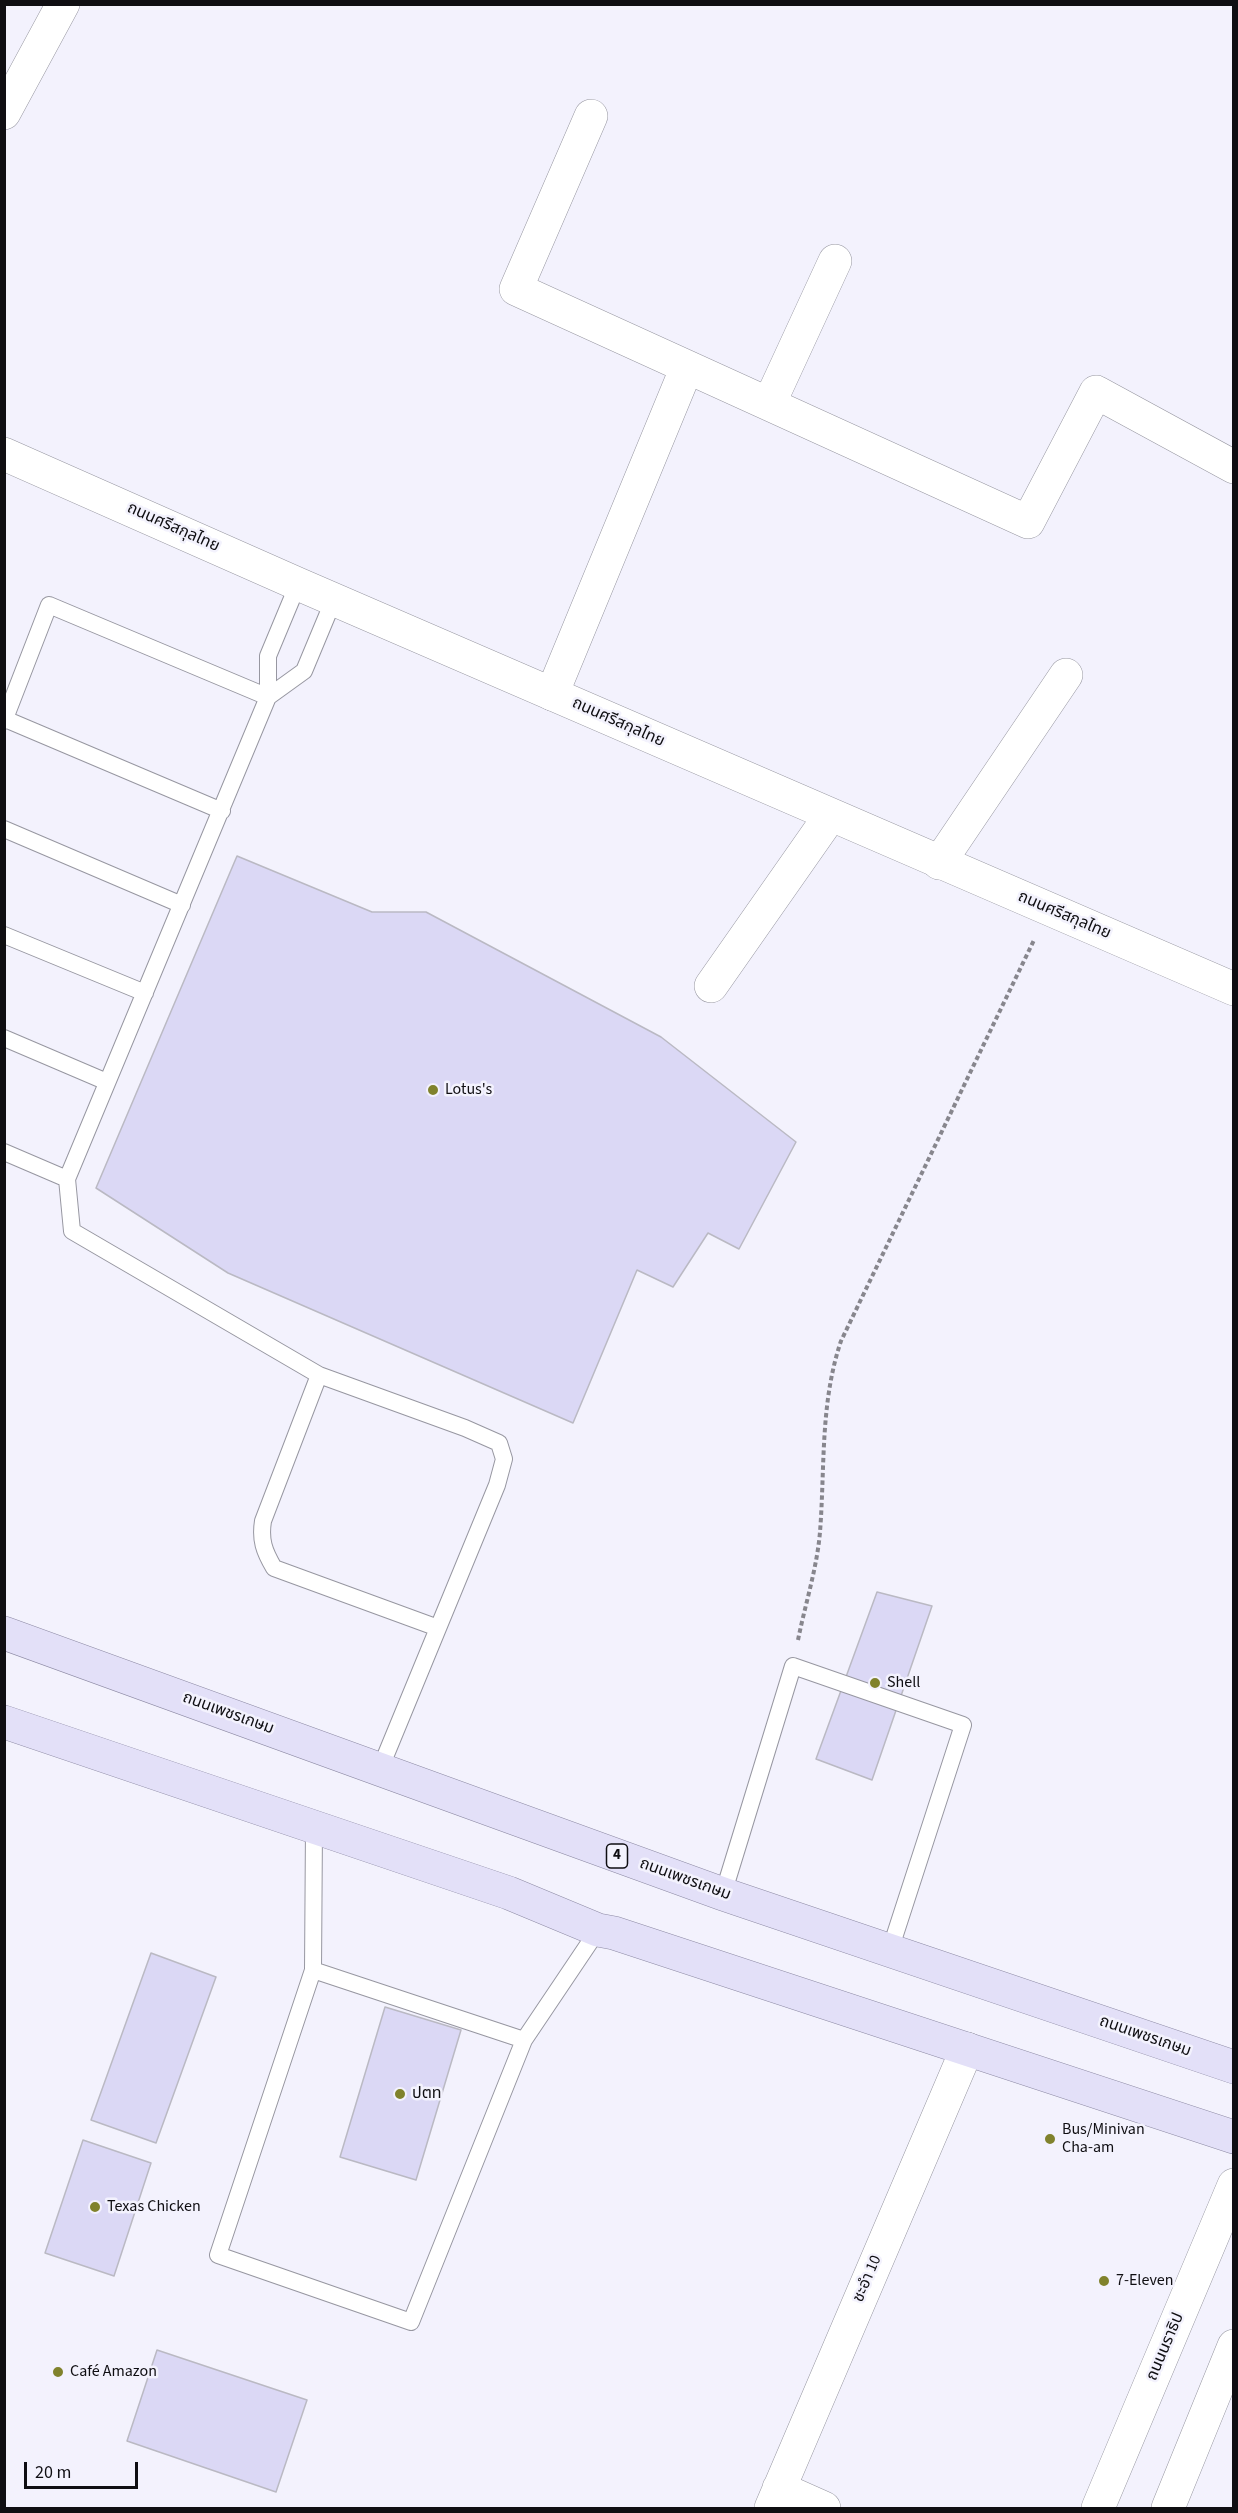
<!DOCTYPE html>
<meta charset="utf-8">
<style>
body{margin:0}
#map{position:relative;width:1238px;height:2513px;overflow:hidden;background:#f3f2fd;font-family:"Source Sans 3",sans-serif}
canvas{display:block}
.frame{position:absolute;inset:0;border:6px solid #0f0e12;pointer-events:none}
.scale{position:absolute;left:24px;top:2462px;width:114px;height:27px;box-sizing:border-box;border:3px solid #0f0e12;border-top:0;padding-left:8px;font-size:18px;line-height:21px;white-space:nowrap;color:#0f0e12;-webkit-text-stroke:4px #f3f2fd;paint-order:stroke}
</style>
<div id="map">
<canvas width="1238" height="2513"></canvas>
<div class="frame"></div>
<div class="scale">20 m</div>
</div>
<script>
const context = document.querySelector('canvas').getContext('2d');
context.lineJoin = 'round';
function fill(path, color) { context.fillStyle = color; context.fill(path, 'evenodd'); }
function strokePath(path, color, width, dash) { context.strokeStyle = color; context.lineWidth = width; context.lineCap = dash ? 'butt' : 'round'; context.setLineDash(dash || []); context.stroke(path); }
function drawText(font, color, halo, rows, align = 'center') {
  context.font = font + ' "Source Sans 3","Noto Sans Thai",sans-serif'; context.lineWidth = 5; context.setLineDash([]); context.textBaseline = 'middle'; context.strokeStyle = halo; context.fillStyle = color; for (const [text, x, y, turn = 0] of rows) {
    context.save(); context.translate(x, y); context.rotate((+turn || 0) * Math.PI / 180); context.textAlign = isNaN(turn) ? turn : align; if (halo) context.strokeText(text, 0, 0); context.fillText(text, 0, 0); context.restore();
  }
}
const building = new Path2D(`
 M 237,856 L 372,912 L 426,912 L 661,1037 L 796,1142 L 739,1249 L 708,1233 L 673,1287 L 637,1270 L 573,1423 L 228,1273 L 96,1188 Z
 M 877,1592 L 932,1606 L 872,1780 L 816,1759 Z
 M 151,1953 L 216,1977 L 156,2143 L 91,2120 Z
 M 385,2007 L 461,2030 L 416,2180 L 340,2157 Z
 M 83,2140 L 151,2163 L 114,2276 L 45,2253 Z
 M 157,2350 L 307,2400 L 276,2492 L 127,2441 Z`);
const path = new Path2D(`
 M 798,1640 C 805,1605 817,1568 820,1532 C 825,1467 820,1403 841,1341 L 1034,940`);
const lane = new Path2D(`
 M 334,599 L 304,671 L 268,697 L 67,1179 L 72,1231 L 319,1375 L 465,1428 L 499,1443 L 504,1459 L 497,1485 L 380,1769
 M 5,719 L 222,811
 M 4,721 L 49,605 L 268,697 L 268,656 L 298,584
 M 4,829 L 182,905
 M 4,935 L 145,993
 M 4,1038 L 107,1082
 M 4,1152 L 67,1179
 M 319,1375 L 263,1521 C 260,1540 264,1551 274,1568 L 438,1628
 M 314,1827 L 313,1970 L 524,2040 L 598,1930
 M 723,1894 L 793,1666 L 963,1725 L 890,1950
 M 313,1970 L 218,2255 L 411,2322 L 524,2040`);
const street = new Path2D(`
 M 4,113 L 63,4
 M 591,116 L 516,289 L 1028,522 L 1096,392 L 1234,467
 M 769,404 L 835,261
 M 552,694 L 687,367
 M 939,863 L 1066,675
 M 711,986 L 830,816
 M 779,2488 L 824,2508
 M 771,2508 L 967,2049`);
const secondary = new Path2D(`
 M 4,454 L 298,584 L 1234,989
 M 1098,2508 L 1234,2185
 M 1168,2508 L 1234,2346`);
const primary = new Path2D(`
 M 4,1633 L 723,1894 L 1234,2067
 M 4,1722 L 509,1893 L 598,1930 L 614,1933 L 1234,2137`);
const markers = [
 [433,1090,6,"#80822c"],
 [875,1683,6,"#80822c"],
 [400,2094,6,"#80822c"],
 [1050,2139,6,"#80822c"],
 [95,2207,6,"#80822c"],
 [1104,2281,6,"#80822c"],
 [58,2372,6,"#80822c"]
];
const shields = [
 [617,1856,21]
];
const shieldNames = [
 ["4",617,1856]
];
const streetNames = [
 ["ถนนศรีสกุลไทย",173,528,24],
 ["ถนนศรีสกุลไทย",618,723,24],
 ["ถนนศรีสกุลไทย",1064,916,23],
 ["ถนนเพชรเกษม",228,1714,20],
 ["ถนนเพชรเกษม",685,1880,20],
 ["ถนนเพชรเกษม",1145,2037,19],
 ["ชะอำ 10",868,2279,-67],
 ["ถนนนราธิป",1166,2347,-67]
];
const poiNames = [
 ["Lotus's",445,1090],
 ["Shell",887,1683],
 ["ปตท",412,2094],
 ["Bus/Minivan",1062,2130],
 ["Cha-am",1062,2148],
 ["Texas Chicken",107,2207],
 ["7-Eleven",1116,2281],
 ["Café Amazon",70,2372]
];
fill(building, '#dbd8f5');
strokePath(building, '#bab9c3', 1.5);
strokePath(lane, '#9797a1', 18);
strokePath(street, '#9797a1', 34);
strokePath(secondary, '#9797a1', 34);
strokePath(primary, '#8d8aa4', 34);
strokePath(path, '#87868d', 4, [4.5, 3]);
strokePath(lane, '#fff', 16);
strokePath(street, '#fff', 33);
strokePath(secondary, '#fff', 33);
strokePath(primary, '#e3e0f8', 33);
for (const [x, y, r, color] of markers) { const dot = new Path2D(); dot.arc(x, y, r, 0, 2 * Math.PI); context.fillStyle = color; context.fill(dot); strokePath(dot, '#f3f2fd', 2); }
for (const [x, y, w] of shields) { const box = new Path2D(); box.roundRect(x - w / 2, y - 12, w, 24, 4.5); context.fillStyle = '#f3f2fd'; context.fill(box); strokePath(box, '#0f0e12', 1.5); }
drawText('bold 15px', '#0f0e12', null, shieldNames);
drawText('16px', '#0f0e12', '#f3f2fd', streetNames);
drawText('16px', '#0f0e12', '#f3f2fd', poiNames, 'left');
</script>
